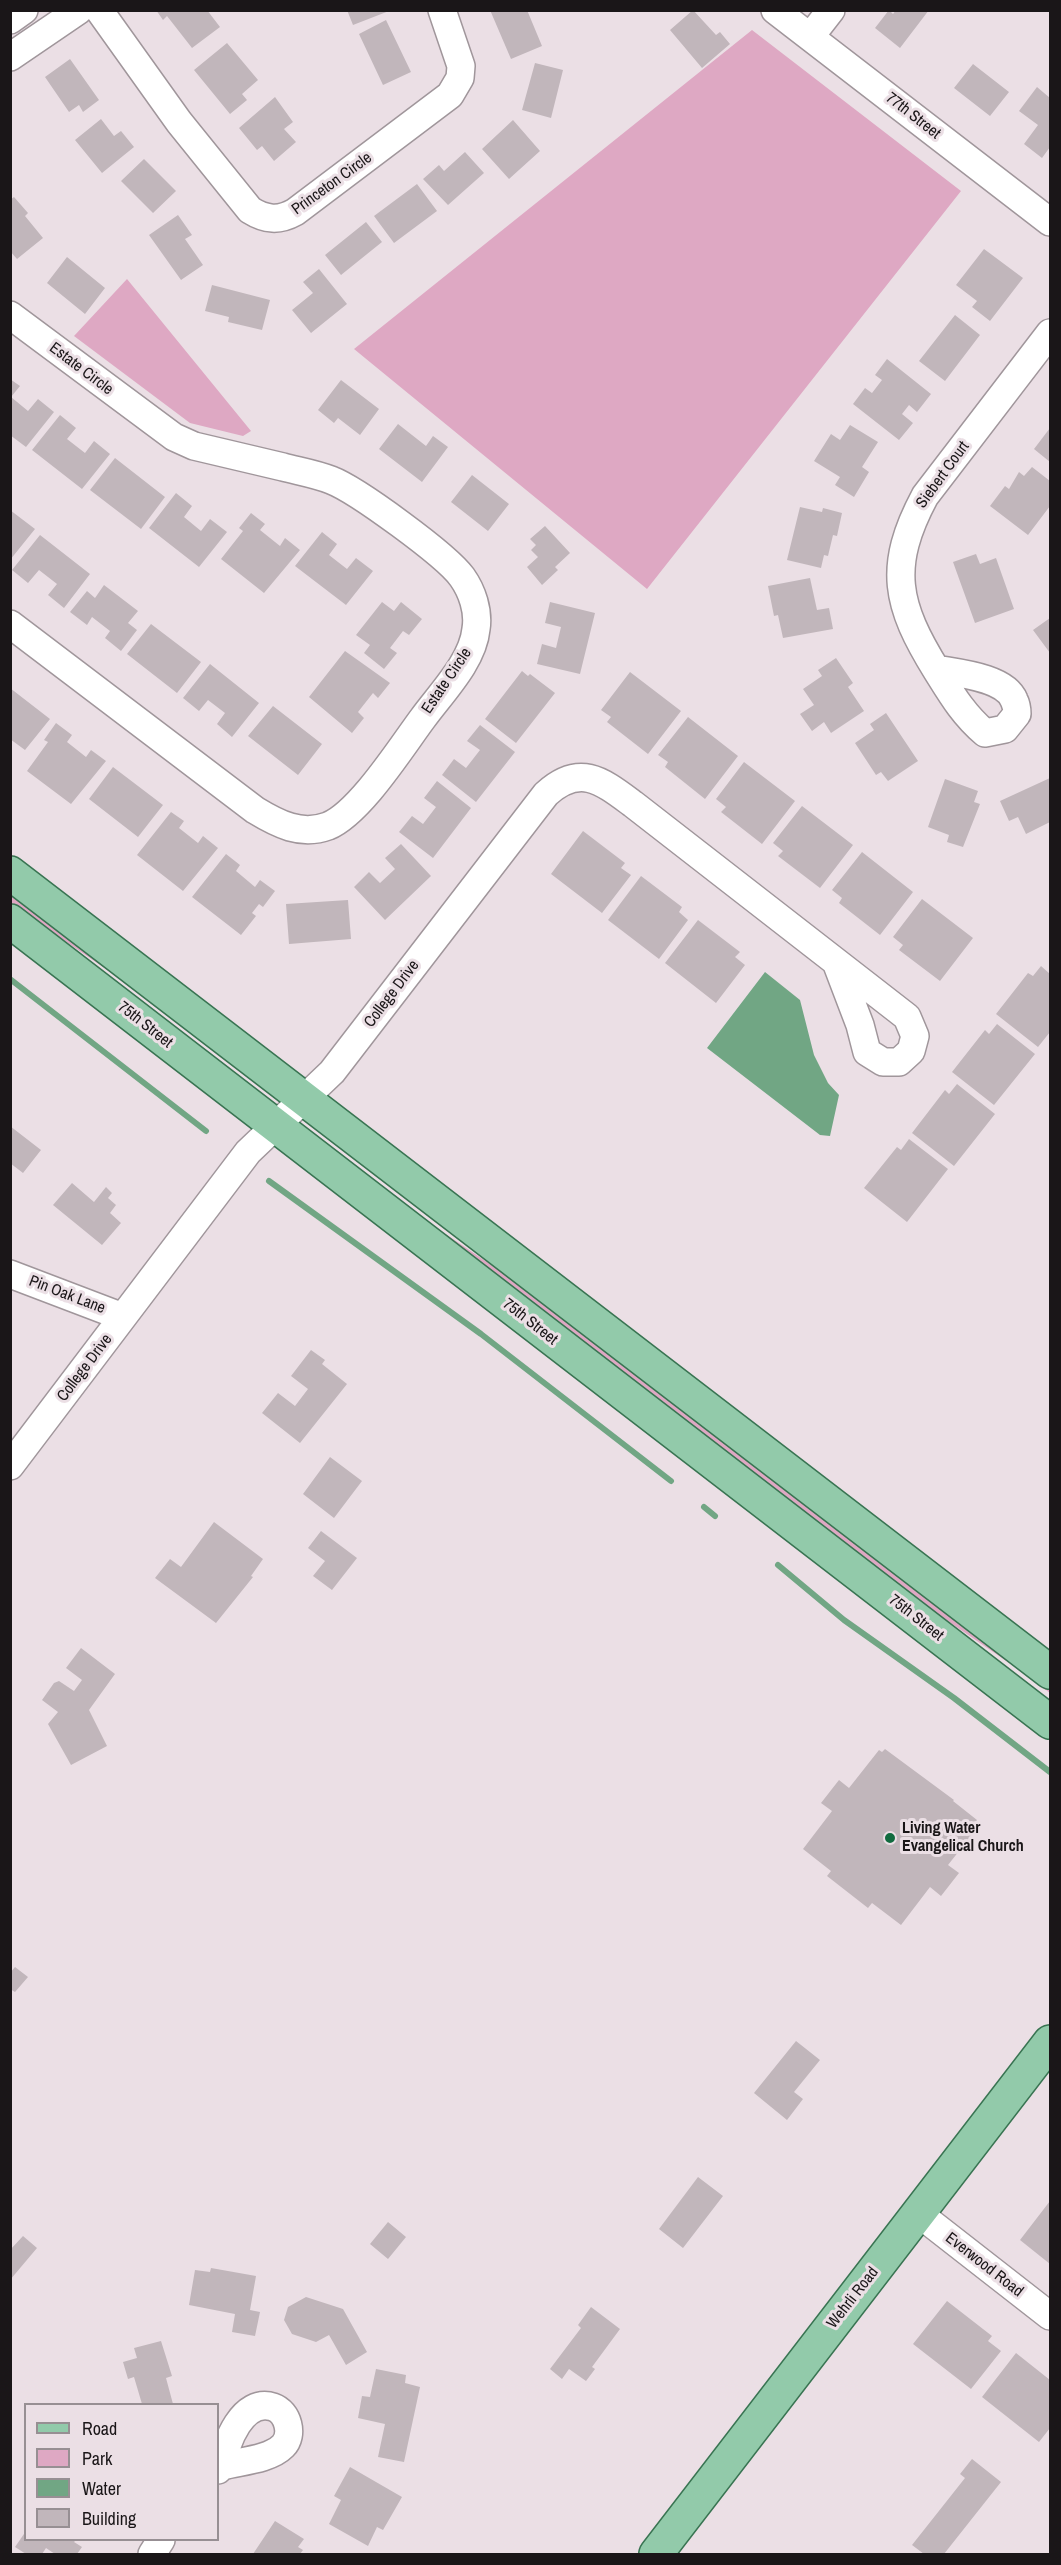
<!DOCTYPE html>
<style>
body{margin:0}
#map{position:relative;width:1061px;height:2565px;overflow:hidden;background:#ebdfe5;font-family:"Archivo Narrow",sans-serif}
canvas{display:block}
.frame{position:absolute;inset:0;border:12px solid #1a1618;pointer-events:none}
.legend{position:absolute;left:24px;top:2403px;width:195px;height:138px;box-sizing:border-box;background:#ebdfe5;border:2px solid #978f93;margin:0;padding:8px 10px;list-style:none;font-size:18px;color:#1a1618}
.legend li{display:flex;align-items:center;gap:12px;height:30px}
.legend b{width:30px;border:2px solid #978f93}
</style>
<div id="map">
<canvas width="1061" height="2565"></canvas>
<div class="frame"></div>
<ul class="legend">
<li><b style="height:8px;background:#92caaa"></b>Road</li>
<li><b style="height:16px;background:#dea8c3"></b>Park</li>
<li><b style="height:16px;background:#71a684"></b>Water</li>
<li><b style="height:16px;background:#c1b6bb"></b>Building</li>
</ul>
</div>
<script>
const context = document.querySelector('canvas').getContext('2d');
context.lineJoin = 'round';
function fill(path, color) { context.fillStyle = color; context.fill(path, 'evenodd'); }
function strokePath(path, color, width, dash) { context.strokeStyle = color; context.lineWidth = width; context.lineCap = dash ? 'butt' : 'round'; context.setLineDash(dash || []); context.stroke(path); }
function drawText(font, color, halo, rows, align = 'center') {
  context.font = font + ' "Archivo Narrow",sans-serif'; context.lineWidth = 6; context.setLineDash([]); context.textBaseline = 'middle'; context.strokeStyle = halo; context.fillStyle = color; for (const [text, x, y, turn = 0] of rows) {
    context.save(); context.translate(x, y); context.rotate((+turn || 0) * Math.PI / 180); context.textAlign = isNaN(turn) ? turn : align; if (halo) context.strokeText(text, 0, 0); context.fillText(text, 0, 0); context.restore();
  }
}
const green = new Path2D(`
 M 752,30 L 961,191 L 647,589 L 354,349 Z
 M 127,279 L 251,431 L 243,436 L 190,423 L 74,336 Z
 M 10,889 L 141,993 L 11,904 Z
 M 419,1216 L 574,1321 L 1050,1687 L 1050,1693 L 1021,1671 L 876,1572 Z`);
const water = new Path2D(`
 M 765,972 L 800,1000 L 814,1055 L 828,1083 L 839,1095 L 830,1136 L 820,1135 L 707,1048 Z`);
const stream = new Path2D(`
 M 10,979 L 206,1131
 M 269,1181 L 481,1334 L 671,1481
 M 704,1507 L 715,1516
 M 778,1565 L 844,1620 L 954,1698 L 1050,1772`);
const building = new Path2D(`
 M 156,10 L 207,10 L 220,27 L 192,48 L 167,16 L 163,20 Z
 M 347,10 L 389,10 L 389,11 L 353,25 Z
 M 490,10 L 527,10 L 542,46 L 511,59 Z
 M 693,10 L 716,35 L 720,32 L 730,44 L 702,68 L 670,30 Z
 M 889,10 L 893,14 L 896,10 L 929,10 L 900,48 L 875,28 Z
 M 386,20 L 411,72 L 383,85 L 359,34 Z
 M 227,43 L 258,80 L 242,94 L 247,100 L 230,114 L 194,70 Z
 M 70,59 L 99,100 L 83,112 L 79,105 L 69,112 L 45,77 Z
 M 535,63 L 563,70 L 551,118 L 522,110 Z
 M 973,64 L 1009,92 L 990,116 L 954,88 Z
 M 1037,87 L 1050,98 L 1050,147 L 1042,158 L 1024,144 L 1038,125 L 1019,111 Z
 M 275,97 L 293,122 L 284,129 L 296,142 L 274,161 L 262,146 L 257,150 L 239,128 Z
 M 101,119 L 114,136 L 121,131 L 134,147 L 102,173 L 75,140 Z
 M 513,120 L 540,151 L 509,179 L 482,149 Z
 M 465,152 L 484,173 L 448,205 L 423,179 L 439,165 L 444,171 Z
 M 144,159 L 176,191 L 153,213 L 121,181 Z
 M 417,184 L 437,211 L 394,243 L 374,216 Z
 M 14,197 L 28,213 L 25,216 L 43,238 L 17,259 L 10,251 L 10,200 Z
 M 178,215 L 192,235 L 185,239 L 203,265 L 181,280 L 149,235 Z
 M 366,222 L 382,242 L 341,275 L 325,255 Z
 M 984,249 L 1023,278 L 990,321 L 972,307 L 977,301 L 956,285 Z
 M 67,257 L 105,288 L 85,314 L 47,283 Z
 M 319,269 L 347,304 L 311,333 L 292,310 L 313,293 L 303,282 Z
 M 212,285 L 270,300 L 262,330 L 228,322 L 229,317 L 205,311 Z
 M 955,315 L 980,335 L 945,381 L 919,361 Z
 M 887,359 L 931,394 L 917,412 L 909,405 L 902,414 L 913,423 L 899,440 L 853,404 L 865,388 L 872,393 L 882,380 L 875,375 Z
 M 10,379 L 20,386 L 11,397 L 28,411 L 38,399 L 54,412 L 26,447 L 10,435 Z
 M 341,380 L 379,409 L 360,435 L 338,418 L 334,423 L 318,410 Z
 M 60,415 L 76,428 L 67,439 L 85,453 L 94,441 L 110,454 L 82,489 L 32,450 Z
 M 398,424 L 426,446 L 433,436 L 448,447 L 422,482 L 379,449 Z
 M 850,425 L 878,442 L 862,467 L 869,472 L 854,497 L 835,485 L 840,477 L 814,461 L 831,434 L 840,440 Z
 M 1050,428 L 1050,462 L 1034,449 Z
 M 115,458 L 165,497 L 141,529 L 90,490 Z
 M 1032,467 L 1050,481 L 1050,506 L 1028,535 L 990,506 L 1005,486 L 1009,489 L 1019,472 L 1024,476 Z
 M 472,475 L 509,504 L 488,531 L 451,502 Z
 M 176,493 L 192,506 L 184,517 L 201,531 L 210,519 L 227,532 L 199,567 L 149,528 Z
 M 800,507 L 822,512 L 823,508 L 842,513 L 837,536 L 833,535 L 828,556 L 824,555 L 821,568 L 787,560 Z
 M 10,510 L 35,529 L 10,560 Z
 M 251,513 L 265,524 L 260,530 L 280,546 L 285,538 L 300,550 L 264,593 L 221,559 L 243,531 L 239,528 Z
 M 545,526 L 570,553 L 555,567 L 558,570 L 542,585 L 527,567 L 538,557 L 531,550 L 536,545 L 530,539 Z
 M 322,532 L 337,544 L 329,555 L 347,569 L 356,558 L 373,571 L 346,605 L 295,566 Z
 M 40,535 L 90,574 L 64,608 L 48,595 L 57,584 L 39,570 L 28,583 L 12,570 Z
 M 976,554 L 980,564 L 996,558 L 1014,609 L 975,623 L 953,562 Z
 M 810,578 L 817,610 L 829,608 L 833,629 L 783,638 L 778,615 L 774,616 L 768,586 Z
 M 104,585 L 138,611 L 128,623 L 137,630 L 121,651 L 105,638 L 110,631 L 92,617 L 87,625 L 70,612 L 87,591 L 95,598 Z
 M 382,602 L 394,611 L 401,602 L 422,619 L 409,635 L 403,631 L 390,648 L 397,653 L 384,669 L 364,653 L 370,645 L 356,635 Z
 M 550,602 L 595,613 L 580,674 L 537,664 L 542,644 L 556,648 L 561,627 L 545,623 Z
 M 1050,618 L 1050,653 L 1033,630 Z
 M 151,624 L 201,662 L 177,693 L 127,654 Z
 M 345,651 L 390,683 L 378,698 L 373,693 L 358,712 L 364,718 L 352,733 L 309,697 Z
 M 836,658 L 853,683 L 848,687 L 864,711 L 831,733 L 824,722 L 812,731 L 800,714 L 814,705 L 803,689 L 822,676 L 818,670 Z
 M 210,664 L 259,703 L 232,737 L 217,724 L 225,713 L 208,700 L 199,711 L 183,698 Z
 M 522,671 L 528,676 L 530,674 L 555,693 L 516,743 L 485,719 Z
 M 630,672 L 681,711 L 648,754 L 607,722 L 611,717 L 601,710 Z
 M 10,688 L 50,719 L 25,750 L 10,739 Z
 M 273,706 L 322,744 L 298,775 L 248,736 Z
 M 886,713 L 918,761 L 888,781 L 881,772 L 876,775 L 855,743 L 874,730 L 870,724 Z
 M 688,717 L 738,756 L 705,799 L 665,767 L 668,762 L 658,755 Z
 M 56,723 L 72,735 L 67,742 L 86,757 L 91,750 L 106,761 L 71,804 L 27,771 L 48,742 L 44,740 Z
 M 480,725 L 515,752 L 476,802 L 442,775 L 454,759 L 466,768 L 480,750 L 467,741 Z
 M 744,762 L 795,801 L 762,844 L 721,812 L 726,807 L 716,799 Z
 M 113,767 L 163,805 L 138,837 L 89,799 Z
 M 1050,778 L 1050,822 L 1026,834 L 1018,817 L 1009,821 L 1000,801 Z
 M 945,779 L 978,791 L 974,802 L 980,804 L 963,847 L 947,842 L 949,835 L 928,827 Z
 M 437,781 L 471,808 L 433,858 L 399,832 L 412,816 L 423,824 L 436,807 L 424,798 Z
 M 802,806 L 853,845 L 820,888 L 778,856 L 783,851 L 773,843 Z
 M 171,812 L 184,821 L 179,828 L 198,843 L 203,836 L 218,848 L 183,891 L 137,855 Z
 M 583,831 L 625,863 L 621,868 L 631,875 L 602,913 L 551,874 Z
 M 401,844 L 431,876 L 385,920 L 354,887 L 369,872 L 380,883 L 395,869 L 385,858 Z
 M 862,852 L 913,892 L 880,935 L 839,903 L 842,898 L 832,890 Z
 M 226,854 L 240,865 L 236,871 L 255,887 L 260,880 L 275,891 L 263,907 L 259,904 L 252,913 L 256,916 L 241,935 L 192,897 Z
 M 641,876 L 682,907 L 679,912 L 688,920 L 659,959 L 608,920 Z
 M 922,899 L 973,938 L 940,981 L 899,950 L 903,945 L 893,937 Z
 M 348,900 L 351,939 L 289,944 L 286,904 Z
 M 698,920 L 740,952 L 735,957 L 745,965 L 716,1003 L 665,963 Z
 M 1041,966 L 1050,974 L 1050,1032 L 1038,1047 L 996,1014 L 1028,973 L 1033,976 Z
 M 997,1024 L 1035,1054 L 994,1105 L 952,1072 L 985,1030 L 989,1034 Z
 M 957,1084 L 995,1114 L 954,1166 L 912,1133 L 945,1090 L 949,1094 Z
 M 10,1126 L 41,1150 L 23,1173 L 10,1163 Z
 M 909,1139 L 948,1169 L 907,1222 L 864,1188 L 897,1147 L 901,1150 Z
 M 72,1183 L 94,1202 L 106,1187 L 112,1193 L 108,1198 L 116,1205 L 110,1213 L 121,1223 L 102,1245 L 53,1205 Z
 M 311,1350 L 325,1360 L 322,1364 L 347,1384 L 300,1443 L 262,1413 L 278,1393 L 295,1406 L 308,1389 L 291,1376 Z
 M 330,1457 L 362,1481 L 334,1518 L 303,1494 Z
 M 214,1522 L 263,1559 L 251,1576 L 253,1577 L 216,1623 L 155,1578 L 170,1559 L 181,1567 Z
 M 321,1531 L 357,1558 L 332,1590 L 313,1576 L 325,1561 L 308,1548 Z
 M 81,1648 L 115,1674 L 89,1710 L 107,1746 L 71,1765 L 48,1724 L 58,1712 L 42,1700 L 54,1683 L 59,1681 L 74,1691 L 82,1680 L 66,1668 Z
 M 885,1749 L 954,1800 L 953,1801 L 977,1820 L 974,1824 L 978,1827 L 948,1865 L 959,1873 L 941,1896 L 930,1887 L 901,1925 L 872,1903 L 868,1908 L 827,1876 L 831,1871 L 803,1849 L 832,1811 L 821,1803 L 839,1780 L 849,1788 L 879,1750 L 882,1752 Z
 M 15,1967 L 28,1977 L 15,1992 L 10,1989 L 10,1973 Z
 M 796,2041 L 820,2060 L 794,2092 L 803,2099 L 787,2120 L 754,2093 Z
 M 698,2177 L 723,2196 L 683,2248 L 659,2229 Z
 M 1050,2201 L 1050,2264 L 1020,2240 Z
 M 388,2222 L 406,2237 L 388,2259 L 370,2244 Z
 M 23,2236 L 37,2248 L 10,2280 L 10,2250 Z
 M 211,2268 L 256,2276 L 250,2310 L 260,2312 L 255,2336 L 232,2332 L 235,2314 L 189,2305 L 195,2270 L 210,2272 Z
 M 306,2297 L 343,2309 L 367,2352 L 346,2365 L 329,2335 L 316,2342 L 292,2334 L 284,2320 L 288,2307 Z
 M 947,2301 L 992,2336 L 988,2341 L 1001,2351 L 971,2389 L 913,2344 Z
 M 591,2307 L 620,2329 L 592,2367 L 595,2369 L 586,2381 L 569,2369 L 562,2379 L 550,2369 L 581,2328 L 578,2325 Z
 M 161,2341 L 172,2376 L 166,2378 L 173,2404 L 142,2404 L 134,2377 L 128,2379 L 123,2362 L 137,2358 L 134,2348 Z
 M 1016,2353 L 1050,2380 L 1050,2428 L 1039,2442 L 982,2397 Z
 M 376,2369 L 406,2375 L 405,2383 L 420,2387 L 404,2462 L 378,2457 L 385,2424 L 358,2418 L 362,2396 L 370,2397 Z
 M 972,2459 L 1001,2482 L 944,2554 L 924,2554 L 912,2545 L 965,2478 L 960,2474 Z
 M 350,2467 L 402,2497 L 383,2530 L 377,2527 L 368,2546 L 329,2524 L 341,2500 L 334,2496 Z
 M 275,2521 L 304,2539 L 298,2547 L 303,2550 L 300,2554 L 253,2554 Z
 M 26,2531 L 26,2540 L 76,2540 L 74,2542 L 82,2547 L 77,2554 L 55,2554 L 46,2548 L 42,2554 L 26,2554 L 15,2547 Z`);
const minor = new Path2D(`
 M 99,10 L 179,122 L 250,210 C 266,220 279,221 295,212 L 450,95 L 460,78 L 461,66 L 442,10
 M 775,10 L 1050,222
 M 10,20 L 24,10
 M 810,37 L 831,10
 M 10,57 L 79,10
 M 10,315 L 174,437 L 194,446 C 224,453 253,460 283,467 C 298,471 316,474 331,480 C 357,490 446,555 462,577 C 472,591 479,611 476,629 C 473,661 442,692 423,718 C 402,746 360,813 328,826 C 301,836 278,824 255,810 L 10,624
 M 936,669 C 957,673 1005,677 1014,700 C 1016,704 1017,710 1017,714 L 1005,729 L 985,733 C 963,714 952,695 937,671 C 896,605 887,567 925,496 L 1050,333
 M 10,1274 L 123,1317
 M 10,1466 L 248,1152 L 332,1072 L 546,794 C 580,763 602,781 633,804 L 907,1017 L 915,1036 L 911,1051 L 899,1062 L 883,1062 L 867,1052 L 860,1025 L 836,962
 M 918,2213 L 1050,2316
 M 218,2470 L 222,2466 C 240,2461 269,2460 283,2446 C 294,2435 288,2412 273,2407 C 243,2397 225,2443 222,2466
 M 152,2554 L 161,2540`);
const major = new Path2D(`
 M 10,873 L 1050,1672
 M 10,921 L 1050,1722
 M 656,2554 L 1050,2042`);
const markers = [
 [890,1838,6,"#116b3f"]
];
const streetNames = [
 ["77th Street",913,116,38],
 ["Princeton Circle",332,184,-36],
 ["Estate Circle",81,369,37],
 ["Siebert Court",943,475,-54],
 ["Estate Circle",447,681,-56],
 ["College Drive",392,994,-53],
 ["75th Street",145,1025,38],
 ["Pin Oak Lane",67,1295,21],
 ["75th Street",530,1322,38],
 ["College Drive",85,1368,-53],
 ["75th Street",916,1618,38],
 ["Everwood Road",984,2265,38],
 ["Wehrli Road",853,2298,-52]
];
const poiNames = [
 ["Living Water",902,1829],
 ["Evangelical Church",902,1847]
];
fill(green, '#dea8c3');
fill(water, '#71a684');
strokePath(stream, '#71a684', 6);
fill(building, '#c1b6bb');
strokePath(minor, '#a0969b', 30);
strokePath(major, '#397452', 36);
strokePath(minor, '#fff', 27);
strokePath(major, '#92caaa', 33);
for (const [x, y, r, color] of markers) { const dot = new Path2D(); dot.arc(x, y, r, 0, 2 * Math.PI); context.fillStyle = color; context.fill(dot); strokePath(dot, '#ebdfe5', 2); }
drawText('16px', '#1a1618', '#ebdfe5', streetNames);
drawText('bold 16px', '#1a1618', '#ebdfe5', poiNames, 'left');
</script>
